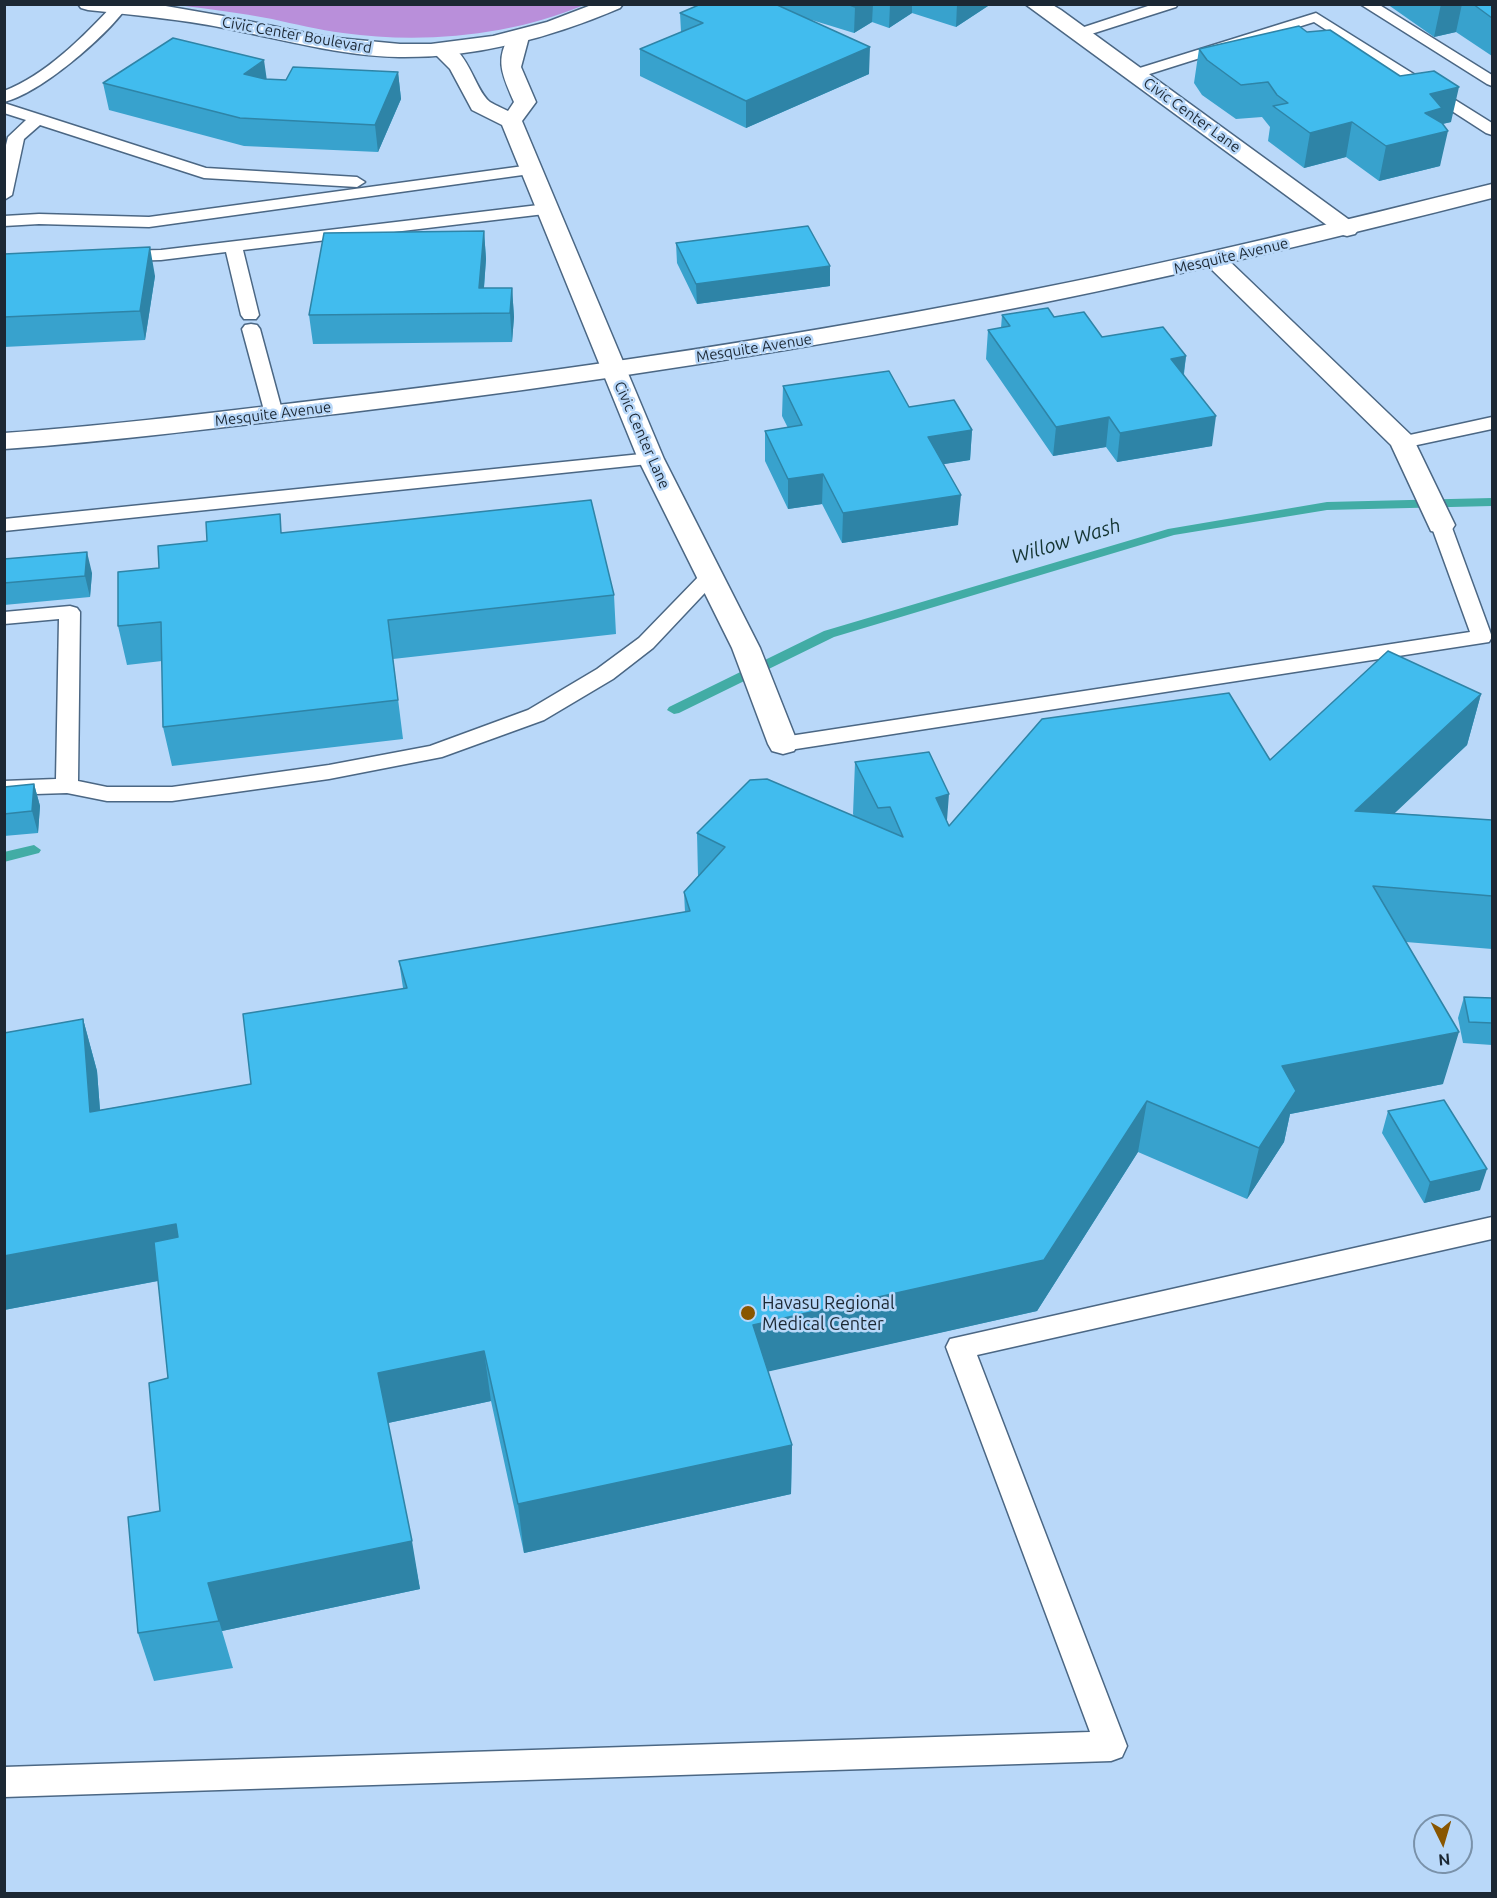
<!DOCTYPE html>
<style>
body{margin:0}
#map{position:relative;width:1497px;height:1898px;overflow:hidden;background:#b9d8f9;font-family:Ubuntu,sans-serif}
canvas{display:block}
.frame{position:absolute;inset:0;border:6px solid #1c2834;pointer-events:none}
.north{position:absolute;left:1413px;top:1814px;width:60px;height:60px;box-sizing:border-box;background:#b9d8f9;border:2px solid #7a92aa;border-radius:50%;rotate:175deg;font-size:16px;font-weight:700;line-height:24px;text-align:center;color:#1c2834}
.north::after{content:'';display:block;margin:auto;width:21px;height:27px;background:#895600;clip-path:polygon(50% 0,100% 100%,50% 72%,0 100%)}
</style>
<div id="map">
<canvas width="1497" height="1898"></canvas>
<div class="frame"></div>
<div class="north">N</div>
</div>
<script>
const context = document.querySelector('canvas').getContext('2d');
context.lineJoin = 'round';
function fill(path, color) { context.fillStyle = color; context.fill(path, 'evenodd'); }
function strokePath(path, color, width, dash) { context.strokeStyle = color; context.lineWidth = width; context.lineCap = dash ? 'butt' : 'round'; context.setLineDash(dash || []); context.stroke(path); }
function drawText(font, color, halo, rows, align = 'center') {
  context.font = font + ' Ubuntu,sans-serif'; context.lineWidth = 5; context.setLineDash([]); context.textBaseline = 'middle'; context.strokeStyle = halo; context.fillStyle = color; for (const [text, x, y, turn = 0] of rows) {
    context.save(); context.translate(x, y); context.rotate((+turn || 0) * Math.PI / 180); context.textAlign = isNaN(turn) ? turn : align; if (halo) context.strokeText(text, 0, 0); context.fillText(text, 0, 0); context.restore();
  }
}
const green = new Path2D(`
 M 177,5 L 584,4 L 584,5 C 510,36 423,44 343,33 C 319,30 295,24 272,19 C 240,13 209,9 177,5 Z`);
const stream = new Path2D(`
 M 1492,498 L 1492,506 L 1327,510 L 1174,535 L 834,637 L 679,713 L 674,714 L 667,710 L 669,707 L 824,631 L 1168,529 L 1327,502 Z
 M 34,845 L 41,850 L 39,853 L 4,862 L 4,852 Z`);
const service = new Path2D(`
 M 114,4 L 126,4 L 127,7 C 105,37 41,93 4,102 L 4,91 C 46,75 84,36 114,4 Z
 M 1154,4 L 1178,4 L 1176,7 L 1085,36 L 1080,38 L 1072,33 L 1075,30 Z
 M 1360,4 L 1378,4 L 1492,75 L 1492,86 L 1487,84 Z
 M 1316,13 L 1492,123 L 1492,135 L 1486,133 L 1314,22 L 1140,77 L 1130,77 L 1127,74 L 1130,71 Z
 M 4,103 L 206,168 L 357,177 L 365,182 L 357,187 L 204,178 L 40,125 L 24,139 L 12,195 L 4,200 L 4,153 L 8,137 L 26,120 L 4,113 Z
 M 531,165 L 537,167 L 539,170 L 537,173 L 149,227 L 39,224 L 4,226 L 4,216 L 39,214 L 149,217 Z
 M 547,204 L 555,209 L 553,213 L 243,250 L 259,315 L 256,319 L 244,319 L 241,315 L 226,252 L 161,260 L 121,261 L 115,260 L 112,256 L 115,252 L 121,251 L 161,250 Z
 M 251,324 L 257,325 L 260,329 L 283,414 L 281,418 L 267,418 L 265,414 L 242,329 L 245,325 Z
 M 1492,417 L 1492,429 L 1403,448 L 1396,446 L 1393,442 L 1396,438 Z
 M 651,453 L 658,455 L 661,459 L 658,463 L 4,531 L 4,519 Z
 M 1441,519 L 1448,521 L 1451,525 L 1492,637 L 1489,642 L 783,751 L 775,749 L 772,744 L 775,739 L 783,737 L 1470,632 L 1431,525 L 1434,521 Z
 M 710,570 L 717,572 L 720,576 L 717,580 L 653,648 L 613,679 L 544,720 L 442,757 L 329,779 L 172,801 L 107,801 L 67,793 L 4,795 L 4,781 L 56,779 L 59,619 L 4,624 L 4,612 L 70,606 L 77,608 L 80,612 L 78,781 L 107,787 L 172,787 L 329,765 L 430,746 L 528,710 L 597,669 L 639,638 L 703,572 Z
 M 1492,1217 L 1492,1239 L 977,1355 L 1127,1746 L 1122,1757 L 1111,1761 L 4,1797 L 4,1767 L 1090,1732 L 946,1347 L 950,1339 Z`);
const minor = new Path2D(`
 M 1025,4 L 1051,4 L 1061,10 L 1355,224 L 1359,229 L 1355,234 L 1347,236 L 1339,234 Z
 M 519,31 L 526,33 L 529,37 L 521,67 L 536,102 L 522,121 L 664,459 L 760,648 L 798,744 L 794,751 L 783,754 L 772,751 L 768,744 L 732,648 L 638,459 L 502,125 L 472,110 L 450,69 L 430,49 L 433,45 C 467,36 472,88 490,102 C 495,105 502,108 508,111 L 514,102 C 503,76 493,59 512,33 Z
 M 1215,253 L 1223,255 L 1412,436 L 1455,525 L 1451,531 L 1441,533 L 1431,531 L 1391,445 L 1207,265 L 1203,260 L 1207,255 Z`);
const tertiary = new Path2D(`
 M 1492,184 L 1492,198 C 1343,236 1193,272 1041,303 C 811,349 578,385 344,413 C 231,426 118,441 4,449 L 4,433 C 116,425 226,411 336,398 C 573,370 808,335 1041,288 C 1192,258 1342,221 1492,184 Z`);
const secondary = new Path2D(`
 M 78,4 L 160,5 L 223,16 L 326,37 L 400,44 L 431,44 L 493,36 L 547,22 L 594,4 L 623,4 L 620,8 C 550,38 476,58 399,57 C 339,56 282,39 224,28 C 179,19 133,15 88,10 L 81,8 Z`);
const wall = new Path2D(`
 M 776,4 L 991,4 L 956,27 L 912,13 L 889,28 L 872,22 L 854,33 L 802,17 L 869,74 L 746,128 L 640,76 L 640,49 L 681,32 L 680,13 Z
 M 1387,4 L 1492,4 L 1492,56 L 1456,32 L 1434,37 Z
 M 1307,32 L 1451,122 L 1442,124 L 1440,166 L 1379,181 L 1346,157 L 1304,168 L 1268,141 L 1270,127 L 1262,117 L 1236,119 L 1202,95 L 1194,83 L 1199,49 Z
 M 398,72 L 401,99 L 378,152 L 244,146 L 109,110 L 103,83 L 267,79 L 286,80 Z
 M 484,231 L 486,259 L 484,288 L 512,288 L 514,317 L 512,342 L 313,344 L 309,315 Z
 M 676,243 L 830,286 L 697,304 L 677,263 Z
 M 4,254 L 155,276 L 145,340 L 4,347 Z
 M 1002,315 L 1054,317 L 1102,337 L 1186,356 L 1184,374 L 1212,446 L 1117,462 L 1106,447 L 1053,456 L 986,359 L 988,330 L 1001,328 Z
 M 783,386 L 909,407 L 972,430 L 970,460 L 943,464 L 958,525 L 842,543 L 822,504 L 788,509 L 765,461 L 765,431 L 788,428 L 782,416 Z
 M 283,533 L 614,595 L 616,634 L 393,659 L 403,739 L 172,766 L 163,727 L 162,661 L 127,665 L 118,626 L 159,568 Z
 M 4,559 L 92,573 L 90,597 L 4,605 Z
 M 1481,694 L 1467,745 L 1394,813 L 1492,820 L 1492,949 L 1406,942 L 1443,1084 L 1290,1114 L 1284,1142 L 1247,1199 L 1138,1152 L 1037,1311 L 768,1371 L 792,1445 L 791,1494 L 524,1553 L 491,1401 L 388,1423 L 420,1589 L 222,1631 L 233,1668 L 154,1681 L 138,1633 L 160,1511 L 168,1378 L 158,1281 L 4,1310 L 83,1019 L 97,1071 L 100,1110 L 251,1084 L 403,988 L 399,961 L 685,912 L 684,892 L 698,876 L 697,833 L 854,816 L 853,814 L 855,762 L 947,821 L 949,826 L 1270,760 Z
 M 34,784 L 40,806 L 38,833 L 4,836 L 4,787 Z
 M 1464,997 L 1492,998 L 1492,1045 L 1463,1043 L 1458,1018 Z
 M 1388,1111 L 1480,1190 L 1424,1203 L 1382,1133 Z`);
const shadedWall = new Path2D(`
 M 859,4 L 873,4 L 872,22 L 854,33 L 855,7 Z
 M 890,4 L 912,4 L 912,13 L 889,28 Z
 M 957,4 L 991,4 L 956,27 Z
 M 1441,4 L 1462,4 L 1456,32 L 1434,37 Z
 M 870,47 L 869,74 L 746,128 L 746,101 Z
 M 264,60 L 268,88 L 244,74 Z
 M 398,72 L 401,99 L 378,152 L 375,125 Z
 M 1459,87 L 1451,122 L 1438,125 L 1448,131 L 1440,166 L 1379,181 L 1386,146 L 1430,94 Z
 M 1352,122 L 1346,157 L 1304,168 L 1310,133 Z
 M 484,231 L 486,259 L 482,313 L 479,288 Z
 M 150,247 L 155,276 L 145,340 L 140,311 Z
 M 830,266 L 830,286 L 697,304 L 696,284 Z
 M 512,288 L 514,317 L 512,342 L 510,313 Z
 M 1186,356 L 1182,385 L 1171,359 Z
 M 1216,416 L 1212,446 L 1117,462 L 1120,433 Z
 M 1109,417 L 1106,447 L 1053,456 L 1056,427 Z
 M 972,430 L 970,460 L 926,467 L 928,437 Z
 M 823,474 L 822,504 L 788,509 L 788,479 Z
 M 961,495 L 958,525 L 842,543 L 843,513 Z
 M 87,552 L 92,573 L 90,597 L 85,576 Z
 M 1481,694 L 1467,745 L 1343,862 L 1355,811 Z
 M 34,784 L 40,806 L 38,833 L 32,811 Z
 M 949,794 L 945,846 L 936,798 Z
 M 83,1019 L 97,1071 L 104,1163 L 90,1112 Z
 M 1459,1032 L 1443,1084 L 1290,1114 L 1284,1142 L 1247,1199 L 1259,1148 L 1282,1066 Z
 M 1147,1101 L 1138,1152 L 1037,1311 L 753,1375 L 753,1325 Z
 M 1487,1169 L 1480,1190 L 1424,1203 L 1430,1182 Z
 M 176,1224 L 189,1275 L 4,1310 L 4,1256 Z
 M 484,1351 L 491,1401 L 388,1423 L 378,1373 Z
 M 792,1445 L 791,1494 L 524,1553 L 518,1504 Z
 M 412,1541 L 420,1589 L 222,1631 L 208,1583 Z`);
const building = new Path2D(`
 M 701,4 L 775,4 L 870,47 L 746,101 L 640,49 L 703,23 L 680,13 Z
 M 847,4 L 859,4 L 855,7 Z
 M 1473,4 L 1492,4 L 1492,18 Z
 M 1299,26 L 1307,32 L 1330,30 L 1400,76 L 1434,71 L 1459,87 L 1430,94 L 1442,108 L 1425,113 L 1442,123 L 1448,131 L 1386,146 L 1352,122 L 1310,133 L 1273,106 L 1288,103 L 1277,95 L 1268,82 L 1241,85 L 1207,60 L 1199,49 Z
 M 173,38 L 264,60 L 244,74 L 265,79 L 286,80 L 293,67 L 398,72 L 375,125 L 240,118 L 103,83 Z
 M 808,226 L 830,266 L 696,284 L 676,243 Z
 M 484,231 L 479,288 L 512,288 L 510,313 L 309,315 L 324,233 Z
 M 150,247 L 140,311 L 4,317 L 4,254 Z
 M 1048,308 L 1054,317 L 1084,312 L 1102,337 L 1163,327 L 1186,356 L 1171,359 L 1216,416 L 1120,433 L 1109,417 L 1056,427 L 988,330 L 1010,326 L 1002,315 Z
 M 889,371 L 909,407 L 954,400 L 972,430 L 928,437 L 961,495 L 843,513 L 823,474 L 788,479 L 765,431 L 802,425 L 783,386 Z
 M 591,500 L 614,595 L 388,620 L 398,700 L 163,727 L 161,622 L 118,626 L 118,572 L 159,568 L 158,546 L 207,541 L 206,522 L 280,514 L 281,533 Z
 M 87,552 L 85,576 L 4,583 L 4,559 Z
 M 1388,651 L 1481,694 L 1355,811 L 1492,820 L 1492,896 L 1373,886 L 1459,1032 L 1282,1066 L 1296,1091 L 1259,1148 L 1147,1101 L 1044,1260 L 753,1325 L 792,1445 L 518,1504 L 484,1351 L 378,1373 L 412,1541 L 208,1583 L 219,1621 L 138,1633 L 128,1517 L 160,1511 L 149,1383 L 168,1378 L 154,1242 L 178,1237 L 176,1224 L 4,1256 L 4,1033 L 83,1019 L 90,1112 L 251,1084 L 243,1014 L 407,988 L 399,961 L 690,911 L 684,892 L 725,847 L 697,833 L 750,780 L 767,779 L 903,837 L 890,807 L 878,808 L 855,762 L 929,752 L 949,794 L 936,798 L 949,826 L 1042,719 L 1229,693 L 1270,760 Z
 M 34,784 L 32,811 L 4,814 L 4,787 Z
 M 1464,997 L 1492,998 L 1492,1023 L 1469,1022 Z
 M 1444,1100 L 1487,1169 L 1430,1182 L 1388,1111 Z`);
const markers = [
 [748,1313,8,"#895600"]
];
const farStreetnames = [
 ["Civic Center Boulevard",297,35,10],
 ["Civic Center Lane",1192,115,36],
 ["Mesquite Avenue",1231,256,-13],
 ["Mesquite Avenue",754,348,-9],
 ["Mesquite Avenue",273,414,-7],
 ["Civic Center Lane",642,435,66]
];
const poiNames = [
 ["Havasu Regional",762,1303],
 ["Medical Center",762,1324]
];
const waterNames = [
 ["Willow Wash",1066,541,-17]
];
fill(green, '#b98fda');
fill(stream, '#42aca5');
strokePath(service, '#4b6784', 3);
strokePath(minor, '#4b6784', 3);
strokePath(tertiary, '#4b6784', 3);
strokePath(secondary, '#4b6784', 3);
fill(service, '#fff');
fill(minor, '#fff');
fill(tertiary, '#fff');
fill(secondary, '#fff');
fill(wall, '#38a2cd');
fill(shadedWall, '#2e84a7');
fill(building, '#41bcee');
strokePath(building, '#2e84a7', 1.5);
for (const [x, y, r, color] of markers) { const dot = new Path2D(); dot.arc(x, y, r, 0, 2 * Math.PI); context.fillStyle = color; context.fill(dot); strokePath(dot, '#b9d8f9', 2); }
drawText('15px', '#1c2834', '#b9d8f9', farStreetnames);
drawText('18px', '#1c2834', '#b9d8f9', poiNames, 'left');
drawText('italic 20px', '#143432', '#b9d8f9', waterNames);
</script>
